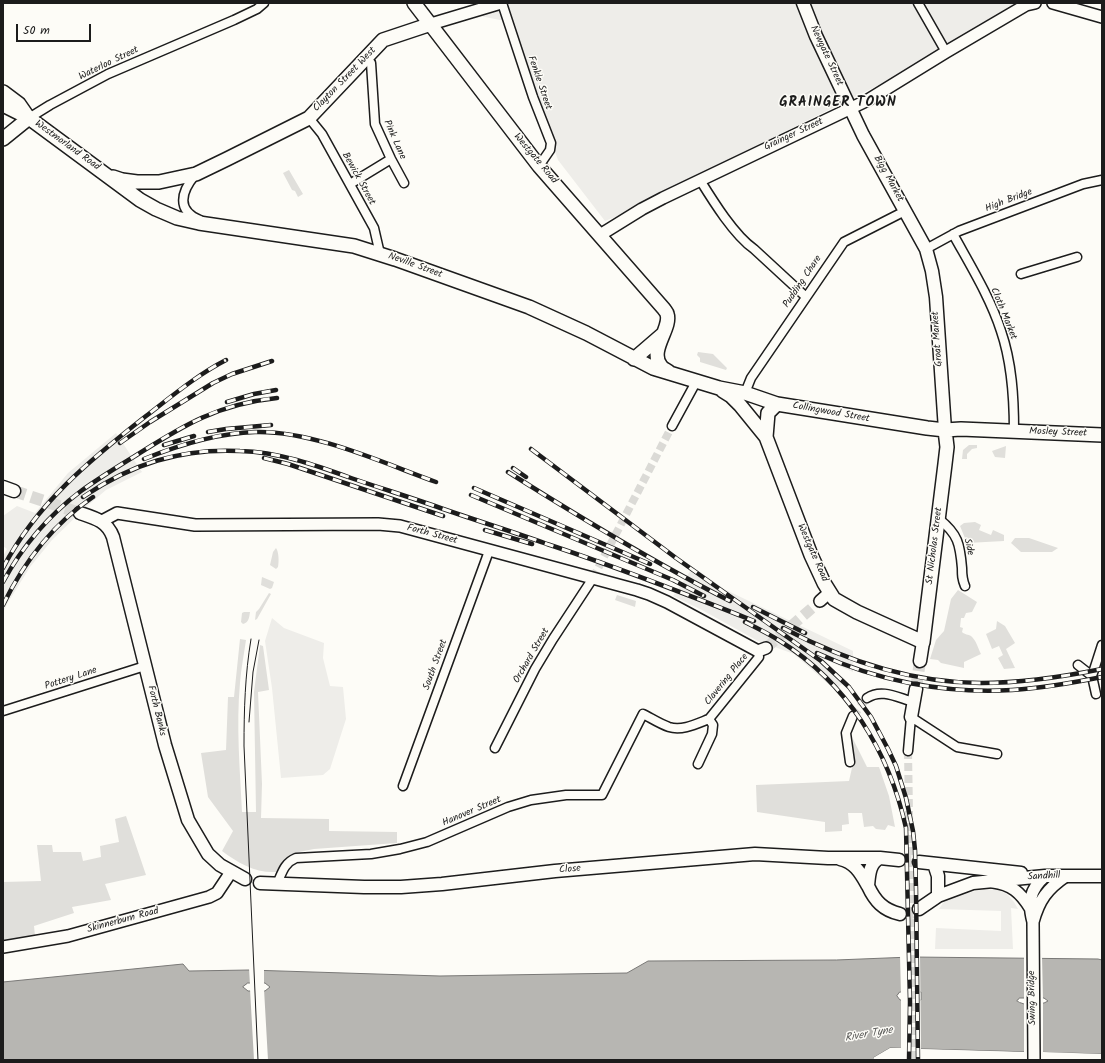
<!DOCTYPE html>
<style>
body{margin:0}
#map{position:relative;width:1105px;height:1063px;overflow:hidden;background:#fdfcf7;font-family:Kalam,sans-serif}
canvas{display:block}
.frame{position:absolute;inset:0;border:4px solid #1c1c1c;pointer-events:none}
.scale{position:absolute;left:16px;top:24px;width:75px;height:18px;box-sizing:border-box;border:2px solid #1c1c1c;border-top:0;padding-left:5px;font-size:12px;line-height:14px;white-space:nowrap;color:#1c1c1c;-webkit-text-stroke:3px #fdfcf7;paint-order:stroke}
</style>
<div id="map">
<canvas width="1105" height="1063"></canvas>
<div class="frame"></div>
<div class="scale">50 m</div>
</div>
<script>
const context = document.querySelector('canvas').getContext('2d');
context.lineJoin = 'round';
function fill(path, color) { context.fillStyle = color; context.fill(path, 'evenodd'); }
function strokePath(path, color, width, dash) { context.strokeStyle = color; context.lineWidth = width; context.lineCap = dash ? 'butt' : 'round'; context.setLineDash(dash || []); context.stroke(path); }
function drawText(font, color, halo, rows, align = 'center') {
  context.font = font + ' Kalam,sans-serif'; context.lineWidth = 3; context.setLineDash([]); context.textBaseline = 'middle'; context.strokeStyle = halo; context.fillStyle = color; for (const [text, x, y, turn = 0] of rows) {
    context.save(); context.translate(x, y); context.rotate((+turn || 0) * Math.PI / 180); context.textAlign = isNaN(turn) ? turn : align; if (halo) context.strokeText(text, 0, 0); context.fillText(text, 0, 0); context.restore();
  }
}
const built = new Path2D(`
 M 475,3 L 1041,3 L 861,94 L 689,179 L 648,204 L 605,221 L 558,160 L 510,22 L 480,16 Z
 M 116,433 L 142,472 L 106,490 L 86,507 L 52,540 L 30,567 L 7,604 L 3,613 L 3,556 L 7,549 L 3,546 L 3,516 L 17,506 L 35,513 L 68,473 Z
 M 693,567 L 724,589 L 853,651 L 853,672 L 822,658 L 846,681 L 835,690 L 794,654 L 758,641 L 702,610 L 673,596 Z
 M 272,618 L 284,628 L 324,643 L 323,658 L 330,686 L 343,687 L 346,719 L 330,769 L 323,775 L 281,778 L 272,688 L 265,641 Z
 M 984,889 L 998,890 L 1007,894 L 1014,902 L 1018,909 L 1011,908 L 1013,949 L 935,949 L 936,928 L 1001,931 L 1001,911 L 939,909 L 945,900 L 952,897 Z`);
const green = new Path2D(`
 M 289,170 L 303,194 L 298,197 L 295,191 L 292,190 L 283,173 Z
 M 698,352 L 713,354 L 727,368 L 726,370 L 700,362 L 700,358 L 697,355 Z
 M 969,445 L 977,445 L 977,448 L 972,449 L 967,454 L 967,459 L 962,459 L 963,450 Z
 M 1006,446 L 1005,458 L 995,457 L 992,451 Z
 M 975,522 L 981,525 L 979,530 L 991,535 L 993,530 L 1004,535 L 1004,541 L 967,543 L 960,526 L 964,523 Z
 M 1015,538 L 1029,538 L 1058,548 L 1052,552 L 1021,552 L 1011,543 Z
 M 276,548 C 279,552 279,562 278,567 L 276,569 L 270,565 L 273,552 Z
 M 262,577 L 274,582 L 272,588 L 270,589 L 261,585 Z
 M 958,590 L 977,602 L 972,612 L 966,613 L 964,618 L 961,618 L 960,627 L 963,628 L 962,632 C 965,635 968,634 971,636 C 976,640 978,648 981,654 L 964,662 L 964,668 L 941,663 L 938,660 L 930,659 L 936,640 L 944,631 L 951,599 Z
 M 269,593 L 271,594 L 257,619 L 255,620 L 256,612 L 259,609 Z
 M 617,595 L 636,601 L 635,607 L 615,600 Z
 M 244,612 L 250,612 C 249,618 249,622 243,624 L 241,622 L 242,613 Z
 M 997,621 L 1005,626 L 1015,643 L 1006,649 L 1015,668 L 1004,669 L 998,658 L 1003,655 L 999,646 L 992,649 L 986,634 L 996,629 Z
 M 240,639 L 246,640 C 244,654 241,669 240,683 C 236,726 240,769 242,812 L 256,812 L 254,692 L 260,645 L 263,646 L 269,690 L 258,692 L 262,784 L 261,818 L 329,819 L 329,831 L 397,832 L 397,843 L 314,849 L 294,853 L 286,859 L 276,872 C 255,873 238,863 222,851 L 233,831 L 208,797 L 201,753 L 226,750 L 228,697 L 234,697 Z
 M 853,739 L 867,767 L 879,767 L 889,796 L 895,827 L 888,825 L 885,830 L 876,829 L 873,826 L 864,827 L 862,813 L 848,813 L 849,824 L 842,825 L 842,831 L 825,832 L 825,822 L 757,812 L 756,785 L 849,781 L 854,759 Z
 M 126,816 L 146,875 L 105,884 L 111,900 L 72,907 L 74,913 L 34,926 L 35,936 L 3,940 L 3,882 L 41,881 L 37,845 L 52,845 L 53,852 L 81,852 L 83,861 L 101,857 L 100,846 L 119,842 L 115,819 Z`);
const water = new Path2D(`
 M 912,957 L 1098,959 L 1102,960 L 1102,1054 L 890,1048 L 873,1058 L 875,1060 L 3,1060 L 3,982 L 183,964 L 189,971 L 249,970 L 440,976 L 627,973 L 648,961 L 836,960 ZM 248,983 L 265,983 L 270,987 L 265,991 L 248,991 L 243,987 ZM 900,992 L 921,992 L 921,1000 L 900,1000 L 897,996 ZM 1020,998 L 1044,998 L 1048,1001 C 1041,1006 1023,1006 1017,1001 Z`);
const pier = new Path2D(`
 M 920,955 L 921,1049 L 1024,1052 L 1024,1002 L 1043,1002 L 1043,1052 L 1102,1054 L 1102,1056 L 890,1050 L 876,1058 L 877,1060 L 875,1060 L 873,1058 L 890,1048 L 901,1048 L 901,997 L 919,998 L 919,994 L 901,995 L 900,956 Z
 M 1024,956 L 1042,956 L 1043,1000 L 1024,1000 Z
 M 249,968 L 264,968 L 264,985 L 250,985 Z
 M 264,989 L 268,1060 L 254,1060 L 250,989 Z`);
const minorTunnel = new Path2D(`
 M 593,578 L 672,426
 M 853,716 L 867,698
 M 908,751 L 913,1060`);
const tertiaryTunnel = new Path2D(`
 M 766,648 L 820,601`);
const secondaryTunnel = new Path2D(`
 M 14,491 L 80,513
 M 916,689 L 920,661
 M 899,860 L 919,862
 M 900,914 L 911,913 L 919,909`);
const minor = new Path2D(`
 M 502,3 L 533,97 L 551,143 L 550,150 L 539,166
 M 918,3 L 946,52
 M 366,58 L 371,63 L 375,124 L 391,159 L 404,183
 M 29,118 L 50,105 L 108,74 L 234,20 L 257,9 L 264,3
 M 309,118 L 322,134 L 374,228 L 380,254
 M 195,175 C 181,192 176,210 200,220
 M 700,180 C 713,201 734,235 754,249 L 806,297
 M 350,184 L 391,159
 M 953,234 C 970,265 990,297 1001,331 C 1012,363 1014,397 1014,431
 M 926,249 L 959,231 L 1083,184 L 1102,180
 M 1021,274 L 1077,257
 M 745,393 L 751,378 L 844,242 L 905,211
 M 672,426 L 696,382
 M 939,519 C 958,534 960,544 962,568 C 962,575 962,579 965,586
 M 1078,665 L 1092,676 L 1096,694
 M 1092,676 L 1102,645
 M 867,698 C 882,688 898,698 914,702
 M 3,711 L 145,666
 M 495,748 L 535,669 L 553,639 L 593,578
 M 908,751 L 911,717 L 957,747 L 997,754
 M 850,762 L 846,733 L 853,716
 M 698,764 L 712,734 L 713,725 L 709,719 L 759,657 L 758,651
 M 403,786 L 489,551
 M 277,884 C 282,873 284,863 296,858 L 371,854 L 400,849 L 427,842 L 508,807 L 531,800 L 566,795 L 602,795 L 643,714 C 651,718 660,724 669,727 C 682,731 696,724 709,719`);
const tertiary = new Path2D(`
 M 1053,3 L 1102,17
 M 431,24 L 501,3
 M 600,235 L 642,209 L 663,198 L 868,100 L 946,52 L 1026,5 L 1035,3
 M 102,521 L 117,513 L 195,525 L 378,524 L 400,526 L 637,590 L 649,594 L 667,602 L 758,651 L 766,648
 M 820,601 L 830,592
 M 993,882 C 1011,884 1021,893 1030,908
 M 1033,922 C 1039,900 1047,889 1066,876
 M 3,947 L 68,936 L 209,897 L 217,893 L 231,872
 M 1034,1060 L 1033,922 C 1028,903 1029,890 1045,876`);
const secondary = new Path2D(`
 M 803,3 L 816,36 L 863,135 L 926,249 L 932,271 L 936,297 L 945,430
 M 3,487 L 14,491
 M 80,513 C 95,518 107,521 113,537 L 165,745 L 188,820 L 208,854 L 220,865 L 245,879
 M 920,661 L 923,642
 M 911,717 L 916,689
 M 880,858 C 869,863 869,876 868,886 C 875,901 883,910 900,914
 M 840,859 C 855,862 861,874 868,886
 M 919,862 L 1021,873
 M 934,864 L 938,876 L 938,896
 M 260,883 L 364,887 L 401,887 L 442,884 L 555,871 L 755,854 L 828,858 L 880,858 L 899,860
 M 919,909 L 938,896 L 973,883 L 1045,876 L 1102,876`);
const primary = new Path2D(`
 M 414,3 L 539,166 L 664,309 C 665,311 667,312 667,314 C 672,328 648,351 661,366 C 663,369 667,370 669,372
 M 3,92 L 19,104 L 28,117
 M 3,105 L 29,118 L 140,200 L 156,209 L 177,218 L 199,223 L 354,246 L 395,259 L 529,307 L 586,333 L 653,368 L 719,388 L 745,393 L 777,404 L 927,428 L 945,430 L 961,429 L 1102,435
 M 3,139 L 29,118
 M 113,177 L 122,180 L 137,182 L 159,182 L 196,174 L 227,159 L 309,118 L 383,40 L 431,24
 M 634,359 L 663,334
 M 723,391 L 731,396 L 740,405 L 766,437 L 811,555 L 824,583 L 834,599 L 841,603 L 857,612 L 923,642 L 945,464 L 947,447 L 945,430
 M 766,437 L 768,413 L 777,404`);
const tram = new Path2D(`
 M 251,639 C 245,675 244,710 244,746 L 258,1060
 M 249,722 L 253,672 L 259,640`);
const rail = new Path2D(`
 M 227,402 L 254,394 L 276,390
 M 208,432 L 226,429 L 271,425
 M 120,443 L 150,422 L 213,383 L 232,374 L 272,361
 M 164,445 L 194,436
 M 531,449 L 676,558 L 821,661 L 849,687 L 871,717 L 888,749 L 896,766 L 906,798 L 913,831 L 915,850 L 916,889 L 918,1060
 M 264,458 L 288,464 L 443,516
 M 144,459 C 179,445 217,433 255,432 C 312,430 383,463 436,482
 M 513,468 L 526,477
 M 508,472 C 581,518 653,562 730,601
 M 474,488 L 650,564
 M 471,495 L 673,580 L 704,596
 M 83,497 C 131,464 181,448 240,451 C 279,452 315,465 351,478 C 377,487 403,495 429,504 C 468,518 508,530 547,544 C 617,567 686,594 754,621
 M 485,530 L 532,544
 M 3,568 C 36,504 91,459 146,416 C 172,396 197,375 226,360
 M 3,582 C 22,547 49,515 81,491 C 99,478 117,467 135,456 C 184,425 218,404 277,398
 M 3,605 C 24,562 53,524 93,497
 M 753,607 L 805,633
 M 745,622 C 757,628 769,634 780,641 C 847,683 889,751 906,828 L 910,1002 L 909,1060
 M 783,628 C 844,660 911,683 981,683 C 1022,683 1062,677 1102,669
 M 817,653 C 877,681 945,694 1012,690 C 1042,688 1072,683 1102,677`);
const streetNames = [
 ["Newgate Street",826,56,65],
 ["Waterloo Street",109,64,-26],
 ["Clayton Street West",345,80,-46],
 ["Fenkle Street",539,83,71],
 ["Grainger Street",794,135,-25],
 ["Pink Lane",394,140,66],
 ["Westmorland Road",67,146,36],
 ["Westgate Road",535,159,50],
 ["Bewick Street",358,179,61],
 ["Bigg Market",888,179,61],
 ["High Bridge",1009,201,-21],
 ["Neville Street",415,266,20],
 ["Pudding Chare",803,282,-56],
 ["Cloth Market",1003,314,68],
 ["Groat Market",938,339,-94],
 ["Collingwood Street",831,413,10],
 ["Mosley Street",1058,433,2],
 ["Forth Street",432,535,15],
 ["St Nicholas Street",935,546,-83],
 ["Side",968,547,78],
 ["Westgate Road",812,553,66],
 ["Orchard Street",532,656,-60],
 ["South Street",436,665,-70],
 ["Pottery Lane",71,679,-18],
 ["Clavering Place",727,680,-51],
 ["Forth Banks",156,711,76],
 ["Hanover Street",472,812,-23],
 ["Close",570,870,-5],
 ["Sandhill",1044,877,-3],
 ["Skinnerburn Road",123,921,-15],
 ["Swing Bridge",1033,998,-91]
];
const waterNames = [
 ["River Tyne",869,1035,-10]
];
const districtNames = [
 ["GRAINGER TOWN",838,104]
];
fill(built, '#eeede9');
fill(green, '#e0dfdb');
fill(water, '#b7b6b2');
strokePath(water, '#797876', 1);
fill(pier, '#fdfcf7');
strokePath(minorTunnel, '#dbdad6', 8, [8, 4]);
strokePath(tertiaryTunnel, '#dbdad6', 11, [11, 5.5]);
strokePath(secondaryTunnel, '#dbdad6', 12, [12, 6]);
strokePath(minor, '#1c1c1c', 11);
strokePath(tertiary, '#1c1c1c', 14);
strokePath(secondary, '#1c1c1c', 15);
strokePath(primary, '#1c1c1c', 16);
strokePath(minor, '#fdfcf7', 8);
strokePath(tertiary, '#fdfcf7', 11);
strokePath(secondary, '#fdfcf7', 12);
strokePath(primary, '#fdfcf7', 13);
strokePath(tram, '#1c1c1c', 1);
strokePath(rail, '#1c1c1c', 4.5);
strokePath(rail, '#fdfcf7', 3, [9]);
drawText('10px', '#1c1c1c', '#fdfcf7', streetNames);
drawText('italic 11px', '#5a5a58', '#fdfcf7', waterNames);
context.letterSpacing = '1px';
drawText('bold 14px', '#1c1c1c', '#fdfcf7', districtNames);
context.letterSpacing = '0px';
</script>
